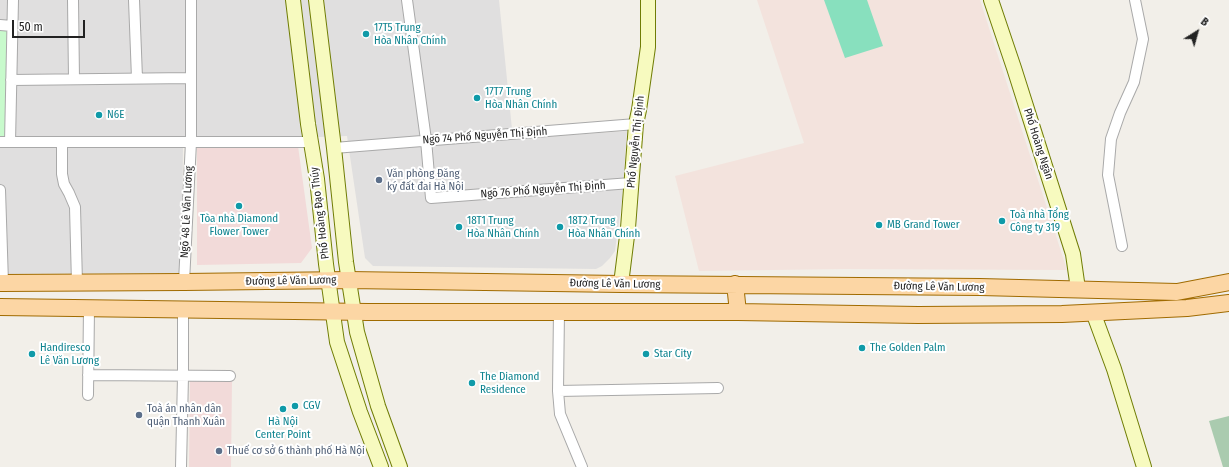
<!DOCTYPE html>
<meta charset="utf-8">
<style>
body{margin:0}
#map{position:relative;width:1229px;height:467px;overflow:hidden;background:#f2efe9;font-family:"Fira Sans Condensed",sans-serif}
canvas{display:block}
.north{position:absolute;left:1177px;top:12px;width:40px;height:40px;-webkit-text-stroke:3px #fff;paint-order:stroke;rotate:37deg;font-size:11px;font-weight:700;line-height:16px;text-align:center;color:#222}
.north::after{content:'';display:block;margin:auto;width:14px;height:18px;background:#222;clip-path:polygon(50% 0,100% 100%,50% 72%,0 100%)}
.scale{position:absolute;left:12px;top:20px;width:73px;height:18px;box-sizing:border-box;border:2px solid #222;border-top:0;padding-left:5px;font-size:12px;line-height:14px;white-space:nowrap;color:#222;-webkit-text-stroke:3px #fff;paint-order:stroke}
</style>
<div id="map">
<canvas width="1229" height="467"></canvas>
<div class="north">B</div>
<div class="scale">50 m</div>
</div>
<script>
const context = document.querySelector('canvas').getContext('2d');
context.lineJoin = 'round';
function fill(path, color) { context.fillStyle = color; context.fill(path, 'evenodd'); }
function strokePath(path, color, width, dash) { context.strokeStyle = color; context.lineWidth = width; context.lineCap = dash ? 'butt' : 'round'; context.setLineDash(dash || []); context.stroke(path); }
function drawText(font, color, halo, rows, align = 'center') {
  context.font = font + ' "Fira Sans Condensed",sans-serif'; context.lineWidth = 4; context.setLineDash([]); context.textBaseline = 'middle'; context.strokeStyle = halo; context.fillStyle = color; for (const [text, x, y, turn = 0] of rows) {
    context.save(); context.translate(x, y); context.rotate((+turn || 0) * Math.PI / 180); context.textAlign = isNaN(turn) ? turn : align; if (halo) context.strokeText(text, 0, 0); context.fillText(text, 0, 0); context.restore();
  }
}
const residential = new Path2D(`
 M 0,0 L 499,0 L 513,139 L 627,131 L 622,200 L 615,251 L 610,258 L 602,266 L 596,269 L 373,266 L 365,258 L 347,136 L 291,138 L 183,139 L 182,273 L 0,274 Z`);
const commercial = new Path2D(`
 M 298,146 L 312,248 L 301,263 L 197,265 L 197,147 Z
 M 190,380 L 232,381 L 231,467 L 189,467 Z`);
const military = new Path2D(`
 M 757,0 L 980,0 L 1067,270 L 845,269 L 699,271 L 675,176 L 804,143 Z`);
const cemetery = new Path2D(`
 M 1229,416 L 1229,467 L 1223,467 L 1209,421 Z`);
const park = new Path2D(`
 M 0,25 L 12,26 L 10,142 L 0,142 Z`);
const pitch = new Path2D(`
 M 824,0 L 867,0 L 883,46 L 845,58 Z`);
const street = new Path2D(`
 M 73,0 L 74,79
 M 134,0 L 137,78
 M 407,0 L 426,140 L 431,198 L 631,183
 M 0,25 L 12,26
 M 11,80 L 191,78
 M 0,142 L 311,142
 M 10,142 L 13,0
 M 62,142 L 62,174 L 64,184 L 69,193 L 75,207 L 77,283
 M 334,148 L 636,124
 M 0,190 L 3,283
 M 1122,246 L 1108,175 L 1111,139 L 1120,113 L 1134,82 L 1143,39 L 1135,0
 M 184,282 L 191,142 L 191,0
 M 559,311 L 558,391 L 560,414 L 582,467
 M 88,375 L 230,376
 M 558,391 L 718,388
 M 88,395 L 89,308
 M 181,467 L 183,376 L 183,310`);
const secondary = new Path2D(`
 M 293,0 L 308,124 L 317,179 L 326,264 L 337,342 L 360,412 L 381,467
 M 316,0 L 334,148 L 346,262 L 357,332 L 378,406 L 400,467
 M 991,0 L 1014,68 L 1073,254 L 1078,289
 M 621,284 L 628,228 L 636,124 L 639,110 L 648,47 L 648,0
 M 1093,312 L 1114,369 L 1144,467`);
const primary = new Path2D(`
 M 0,283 L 184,282 L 349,280 L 621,284 L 980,287 L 1177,292 L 1229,282
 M 735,284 L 738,312
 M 0,307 L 368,312 L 738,312 L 918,315 L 1062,314 L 1187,308 L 1229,303`);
const markers = [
 [366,34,4,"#0f9aa8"],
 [477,98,4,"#0f9aa8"],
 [99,115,4,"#0f9aa8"],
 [379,180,4,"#5c6f8a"],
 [239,206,4,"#0f9aa8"],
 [1002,221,4,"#0f9aa8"],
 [879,225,4,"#0f9aa8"],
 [459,227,4,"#0f9aa8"],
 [560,227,4,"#0f9aa8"],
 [862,348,4,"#0f9aa8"],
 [32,354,4,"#0f9aa8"],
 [646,354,4,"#0f9aa8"],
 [472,383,4,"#0f9aa8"],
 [295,406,4,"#0f9aa8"],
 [283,409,4,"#0f9aa8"],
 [139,415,4,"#5c6f8a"],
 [219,451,4,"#5c6f8a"]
];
const cultureNames = [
 ["17T5 Trung",374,28],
 ["Hòa Nhân Chính",374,41],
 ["17T7 Trung",485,92],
 ["Hòa Nhân Chính",485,105],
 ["N6E",107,115],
 ["Toà nhà Tổng",1010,215],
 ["Công ty 319",1010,228],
 ["Tòa nhà Diamond",239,219,"center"],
 ["Flower Tower",239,232,"center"],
 ["18T1 Trung",467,221],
 ["Hòa Nhân Chính",467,234],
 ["18T2 Trung",568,221],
 ["Hòa Nhân Chính",568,234],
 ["MB Grand Tower",887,225],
 ["Handiresco",40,348],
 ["Lê Văn Lương",40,361],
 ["The Golden Palm",870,348],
 ["Star City",654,354],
 ["The Diamond",480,377],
 ["Residence",480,390],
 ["CGV",303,406],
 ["Hà Nội",283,422,"center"],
 ["Center Point",283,435,"center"]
];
const streetNames = [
 ["Ngõ 74 Phố Nguyễn Thị Định",485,136,-4],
 ["Phố Nguyễn Thị Định",636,142,-84],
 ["Phố Hoàng Ngân",1038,144,72],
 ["Ngõ 76 Phố Nguyễn Thị Định",543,190,-4],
 ["Ngõ 48 Lê Văn Lương",187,212,-87],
 ["Phố Hoàng Đạo Thúy",320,213,-97],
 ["Đường Lê Văn Lương",291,281,-1],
 ["Đường Lê Văn Lương",615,284,1],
 ["Đường Lê Văn Lương",939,287,1]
];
const serviceNames = [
 ["Văn phòng Đăng",387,174],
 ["ký đất đai Hà Nội",387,187],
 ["Toà án nhân dân",147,409],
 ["quận Thanh Xuân",147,422],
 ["Thuế cơ sở 6 thành phố Hà Nội",227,451]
];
fill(residential, '#e0dfdf');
fill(commercial, '#f2dad9');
fill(military, '#f3e3dd');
fill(cemetery, '#aacbaf');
fill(park, '#c8facc');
fill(pitch, '#88e0be');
strokePath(street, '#a9a9a9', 12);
strokePath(secondary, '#707d05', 16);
strokePath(primary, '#a06b00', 18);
strokePath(street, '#fff', 10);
strokePath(secondary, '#f7fabf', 14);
strokePath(primary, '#fcd6a4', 16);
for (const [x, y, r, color] of markers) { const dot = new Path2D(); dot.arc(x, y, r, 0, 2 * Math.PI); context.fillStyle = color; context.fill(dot); strokePath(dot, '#fff', 1.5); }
drawText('11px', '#0d838f', '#fff', cultureNames, 'left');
drawText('11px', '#222', '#fff', streetNames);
drawText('11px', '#4e5e75', '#fff', serviceNames, 'left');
</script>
